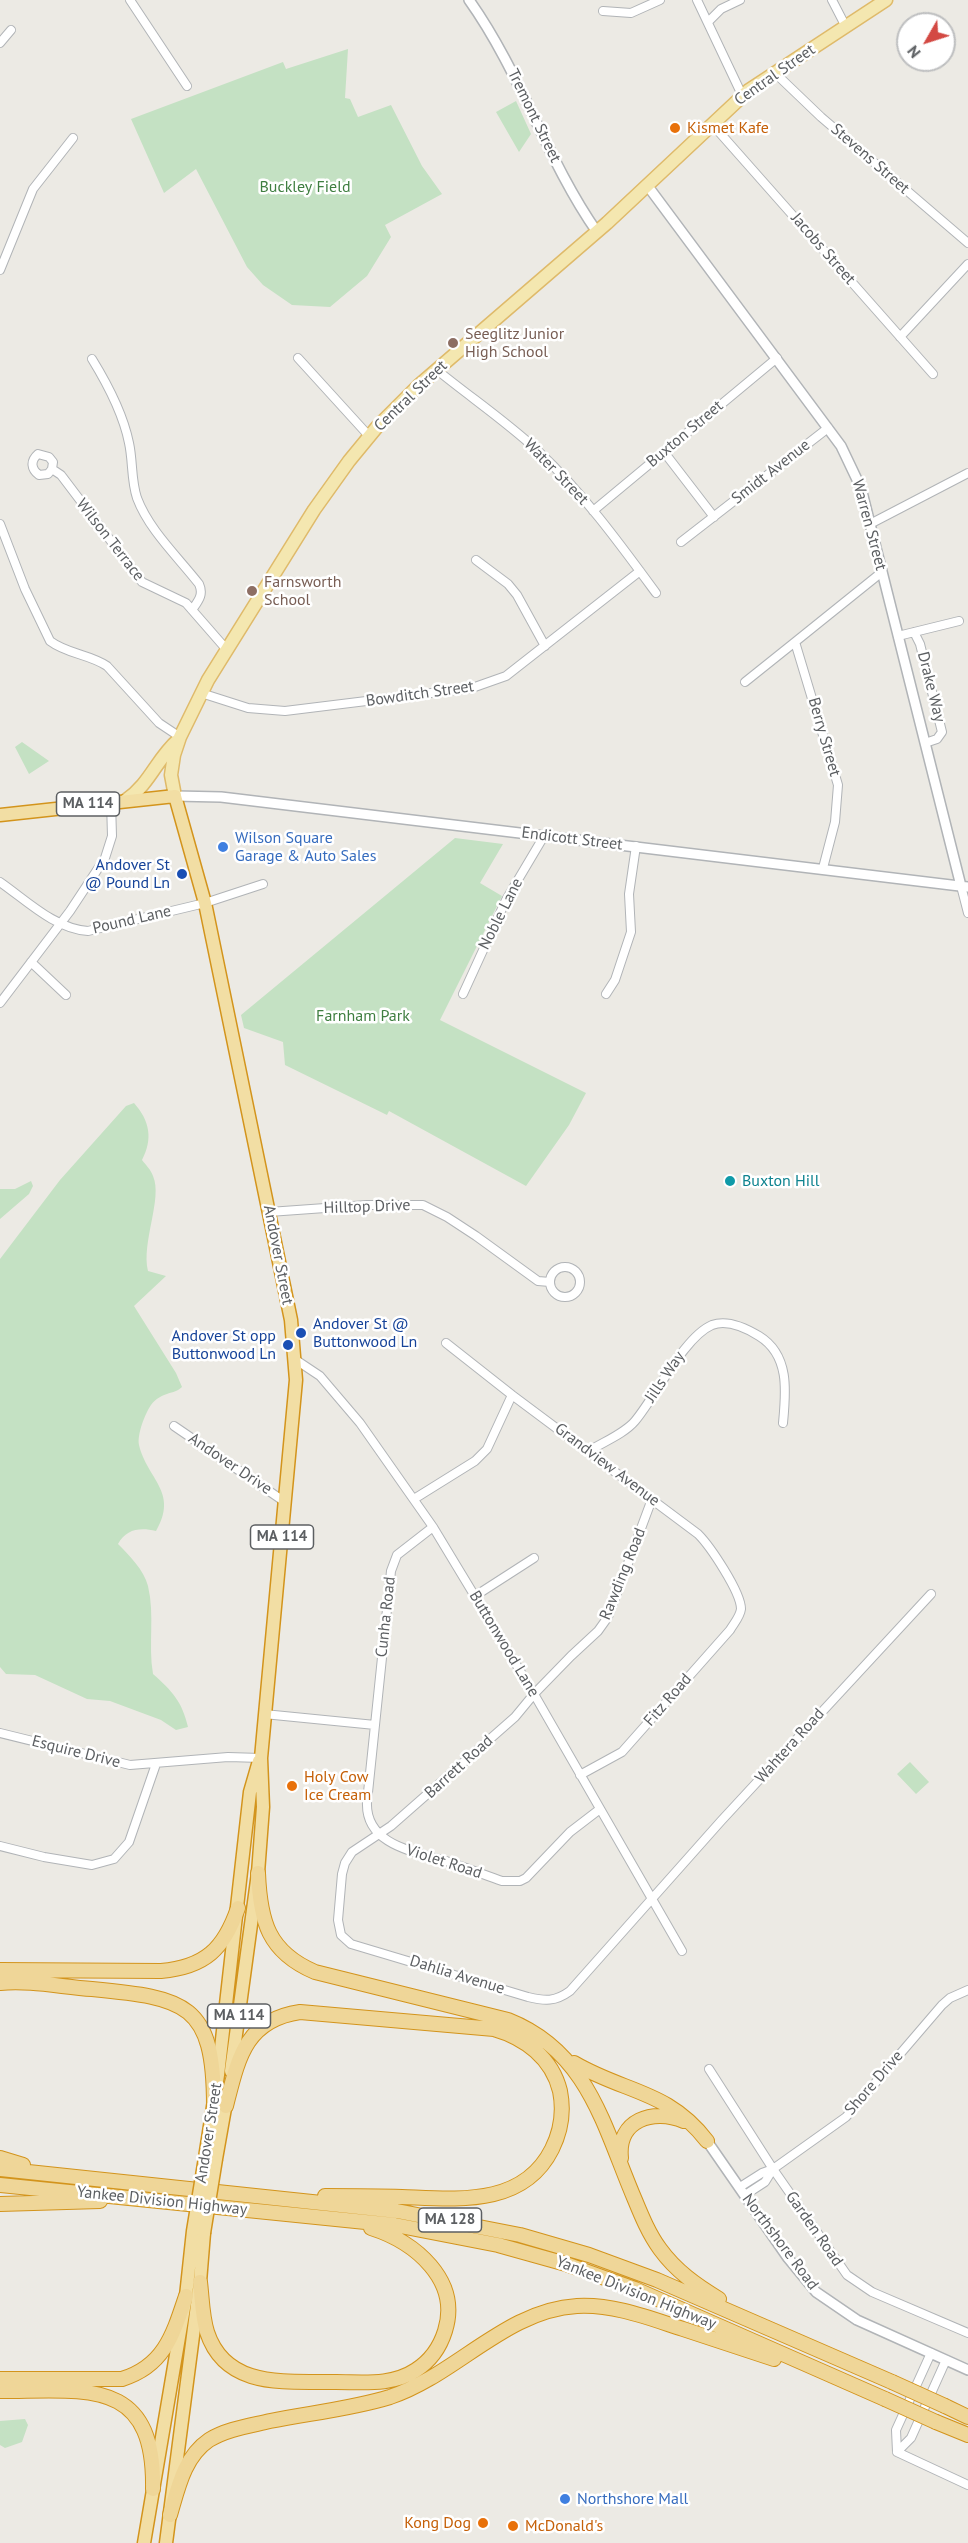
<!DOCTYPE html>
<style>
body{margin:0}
#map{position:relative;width:968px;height:2543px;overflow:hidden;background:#eceae4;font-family:"PT Sans",sans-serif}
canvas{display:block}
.north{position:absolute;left:896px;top:12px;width:60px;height:60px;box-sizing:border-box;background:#fff;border:2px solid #bebfc0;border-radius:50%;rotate:231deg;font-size:16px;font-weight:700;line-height:24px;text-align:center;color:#5c5f62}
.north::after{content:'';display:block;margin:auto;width:21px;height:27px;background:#d34943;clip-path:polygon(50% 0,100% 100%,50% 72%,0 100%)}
</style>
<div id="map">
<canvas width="968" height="2543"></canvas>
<div class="north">N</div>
</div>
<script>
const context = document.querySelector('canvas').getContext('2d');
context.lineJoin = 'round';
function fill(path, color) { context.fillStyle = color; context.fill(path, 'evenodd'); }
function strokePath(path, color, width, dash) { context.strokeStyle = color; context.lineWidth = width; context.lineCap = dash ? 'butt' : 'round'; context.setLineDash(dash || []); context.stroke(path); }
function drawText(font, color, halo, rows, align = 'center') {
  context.font = font + ' "PT Sans",sans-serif'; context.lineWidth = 5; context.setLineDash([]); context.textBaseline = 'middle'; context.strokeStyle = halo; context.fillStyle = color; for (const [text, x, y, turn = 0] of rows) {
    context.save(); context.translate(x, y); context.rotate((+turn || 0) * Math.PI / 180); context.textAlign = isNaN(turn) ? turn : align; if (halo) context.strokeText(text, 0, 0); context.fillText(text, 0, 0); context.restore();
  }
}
const green = new Path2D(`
 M 348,49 L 345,98 L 350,99 L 358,117 L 391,105 L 422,166 L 442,194 L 385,225 L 391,237 L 367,276 L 330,307 L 292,305 L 263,285 L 247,267 L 196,169 L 164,193 L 131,119 L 283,62 L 286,69 Z
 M 516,101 L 531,134 L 519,152 L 496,112 Z
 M 22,742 L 49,761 L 29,774 L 15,747 Z
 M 455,838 L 503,844 L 480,883 L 502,896 L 440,1020 L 586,1093 L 569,1125 L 526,1186 L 389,1111 L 387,1115 L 285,1065 L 283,1042 L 244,1028 L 241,1015 Z
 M 134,1103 C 150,1121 153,1139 142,1160 C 146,1165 151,1170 153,1176 C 163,1198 141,1243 148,1271 L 166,1276 L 134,1306 L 176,1373 L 182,1387 C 174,1395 162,1391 151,1405 C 145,1414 137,1434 139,1445 C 147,1479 179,1492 156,1531 C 140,1527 126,1529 118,1544 C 129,1555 144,1570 148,1586 C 155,1615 148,1645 153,1674 C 172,1691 182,1701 188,1727 L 176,1730 L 161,1720 L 110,1701 L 87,1699 L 35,1675 L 6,1674 L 0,1667 L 0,1259 L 60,1180 L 126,1106 Z
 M 31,1181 L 33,1186 L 29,1194 L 0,1219 L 0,1189 L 15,1189 Z
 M 910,1762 L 929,1782 L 916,1794 L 897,1774 Z
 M 25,2419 L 28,2425 L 22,2442 L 5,2448 L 0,2445 L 0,2421 Z`);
const minor = new Path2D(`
 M 130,0 L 187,86
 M 697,0 L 742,95
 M 832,0 L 846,27
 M 603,11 L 631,13 L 660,0
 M 708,22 L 721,9 L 740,0
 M 0,43 L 11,30
 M 774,72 L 821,117 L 968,243
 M 712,124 L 933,374
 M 0,270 L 33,189 L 73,138
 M 900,337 L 968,264
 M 298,358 L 369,436
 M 92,359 C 108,385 123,413 129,443 C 133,461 131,480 137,498 C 149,530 178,557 199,584 C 204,595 198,601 192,610
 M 437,370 C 470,397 507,422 538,451 C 583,493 620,544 656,593
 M 664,452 L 714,517
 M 52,469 L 48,474 L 39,475 C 31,469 30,461 38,454 L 49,457 L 53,462 L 52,469 L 61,475 L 142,582 L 186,603 L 227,650
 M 593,511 L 777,358
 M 0,524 L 25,589 L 50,641 C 67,654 89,654 107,666 L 159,723 L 180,737
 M 870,524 L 968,473
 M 681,542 L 828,428
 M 476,560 L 508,584 L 517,595 L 545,646
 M 914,632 L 920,644 L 942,732 L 937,739 L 925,743
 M 898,636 L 959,621
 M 745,682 L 795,642
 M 201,693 L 248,708 L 285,711 L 472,688 L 506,676 L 640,571
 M 823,868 L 835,822 L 838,785 L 795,642 L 882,572
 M 0,882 C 26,900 55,929 88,931 L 205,903 L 263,884
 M 961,886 L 968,913
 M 31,962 L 66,995
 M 463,994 L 506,900 L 544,836
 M 606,994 L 615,980 L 631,932 L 629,894 L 636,846
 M 0,1003 L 70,911 L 105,858 L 112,836 L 111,802
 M 269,1212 L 367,1205 L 423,1205 L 447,1217 L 476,1236 L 538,1281 L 550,1282
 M550 1282a15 15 0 1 1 30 0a15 15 0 1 1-30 0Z
 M 446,1343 L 512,1395 L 698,1534 C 710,1546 741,1592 741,1609 C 740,1617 734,1623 730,1630 L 622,1752 L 580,1775
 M 296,1360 L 320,1376 L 360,1423 L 433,1527 L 534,1694 L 682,1951
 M 174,1426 L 285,1502
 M 589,1451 C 603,1442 624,1434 635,1421 C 656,1396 684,1337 712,1325 C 728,1319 746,1328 759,1336 C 790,1355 786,1392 783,1423
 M 414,1499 L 475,1461 L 487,1449 L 512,1395
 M 652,1499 L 608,1617 L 598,1631 L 571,1656 L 534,1694 L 515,1717 L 391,1826 L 352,1852 L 345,1863 L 342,1874 L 338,1920 L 341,1935 L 351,1944 L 528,1997 C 545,2001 555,2002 570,1991 L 721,1821 L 931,1594
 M 433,1527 L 397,1555 L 391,1571 L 367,1802 C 365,1846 417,1852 449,1862 C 467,1868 485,1875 502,1881 L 520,1881 L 526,1878 L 570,1832 L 600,1809
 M 475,1596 L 534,1558
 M 264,1714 L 375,1725
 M 0,1733 L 130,1765 L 228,1757 L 261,1758
 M 0,1846 L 44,1857 L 92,1865 L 114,1859 L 129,1842 L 156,1764
 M 709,2069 L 773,2169 L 847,2275 L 872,2292 L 968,2333
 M 740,2187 L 762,2173 L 773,2169 L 846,2117 L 942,2005 L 950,1998 L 968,1990
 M 745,2195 L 765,2182 L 773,2169
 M 897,2452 L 896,2430 L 931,2353
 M 897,2452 L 911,2438 L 946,2360
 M 897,2452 L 968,2485`);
const tertiary = new Path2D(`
 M 469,0 C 521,73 546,159 597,232
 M 647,185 L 841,446 L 861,488 L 961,886
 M 175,796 L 221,797 L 968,887
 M 707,2141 L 788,2258 L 816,2292 L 857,2320 L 968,2370`);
const primary = new Path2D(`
 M 175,796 L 171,775 L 174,755 L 180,737 L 208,680 L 314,510 L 349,461 L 377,427 L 418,386 L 607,223 L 749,90 L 886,0
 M 126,800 C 150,784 157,758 178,740`);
const trunk = new Path2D(`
 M 0,815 L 175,796 L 205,903 L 291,1320 L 296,1380 L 261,1758 L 263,1807 L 258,1873 L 231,2071
 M 205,2158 L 218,2075 L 250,1792 L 259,1761
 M 216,2159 L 227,2097
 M 144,2543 L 186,2296 L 193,2231
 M 166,2543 L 200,2282 L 204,2233`);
const motorway = new Path2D(`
 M 258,1873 C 260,1921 268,1952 315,1972 L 508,2020 C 589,2052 604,2128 635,2200 C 642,2217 649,2234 660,2249 C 676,2271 696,2285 719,2299
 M 0,1970 L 161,1971 C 205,1967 224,1949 238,1908
 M 0,1983 C 30,1980 62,1987 92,1989 C 186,1998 214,2003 214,2106
 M 574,2063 C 625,2093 668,2090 707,2141
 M 226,2106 C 238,2059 245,2020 300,2012 L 494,2029 C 525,2038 552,2058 560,2091 C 564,2111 561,2131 552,2149 C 523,2207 457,2199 402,2197 C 376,2196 351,2196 325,2196
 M 0,2158 L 23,2165
 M 621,2158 C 617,2120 653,2108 684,2121
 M 0,2169 L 397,2211 L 520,2235 L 589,2255 L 657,2280 L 892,2382
 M 0,2185 L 395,2225 L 498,2245 L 566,2264 L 635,2289 L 885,2399
 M 0,2204 L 100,2201
 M 200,2282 C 202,2298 202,2316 207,2332 C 226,2390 287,2381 336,2382 C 363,2382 392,2386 416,2370 C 430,2361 440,2347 445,2331 C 461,2280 415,2242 371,2228
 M 0,2379 L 122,2379 C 164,2366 173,2335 186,2296
 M 0,2391 C 85,2391 155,2376 153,2489
 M 945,2406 L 968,2417
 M 936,2422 L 968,2435
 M 170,2515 C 178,2488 184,2457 209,2440 C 227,2429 249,2426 270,2421 C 310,2413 351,2409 390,2397 C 456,2375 506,2310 577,2306 C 614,2304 649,2318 683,2329 C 714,2339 744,2349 774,2359`);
const trunkBridge = new Path2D(`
 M 193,2231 L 205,2158
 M 204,2233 L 216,2159`);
const motorwayBridge = new Path2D(`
 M 892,2382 L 945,2406
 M 885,2399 L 936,2422`);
const markers = [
 [675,128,6,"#e8710a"],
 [453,343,6,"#8d6e63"],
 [252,591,6,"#8d6e63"],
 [223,847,6,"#3f7fe0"],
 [182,874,6,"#1a4fb4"],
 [730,1181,6,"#0f9aa8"],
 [301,1333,6,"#1a4fb4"],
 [288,1345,6,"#1a4fb4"],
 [292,1786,6,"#e8710a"],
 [565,2499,6,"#3f7fe0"],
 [483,2523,6,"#e8710a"],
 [513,2526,6,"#e8710a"]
];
const shields = [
 [88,804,63],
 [282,1537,63],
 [239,2016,63],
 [450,2220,63]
];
const shieldNames = [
 ["MA 114",88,804],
 ["MA 114",282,1537],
 ["MA 114",239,2016],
 ["MA 128",450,2220]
];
const streetNames = [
 ["Central Street",775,75,-35],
 ["Tremont Street",534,116,64],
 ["Stevens Street",870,159,41],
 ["Jacobs Street",823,249,49],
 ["Central Street",411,396,-44],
 ["Buxton Street",685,434,-40],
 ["Water Street",556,472,46],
 ["Smidt Avenue",771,472,-38],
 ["Warren Street",869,525,75],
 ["Wilson Terrace",110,540,52],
 ["Drake Way",931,687,76],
 ["Bowditch Street",420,694,-8],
 ["Berry Street",824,737,74],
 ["Endicott Street",572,839,7],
 ["Noble Lane",501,914,-63],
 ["Pound Lane",132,920,-13],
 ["Hilltop Drive",367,1207,-2],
 ["Andover Street",278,1255,79],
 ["Jills Way",665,1377,-56],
 ["Andover Drive",230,1464,34],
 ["Grandview Avenue",607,1465,37],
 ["Rawding Road",623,1574,-68],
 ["Cunha Road",386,1617,-84],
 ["Buttonwood Lane",504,1644,59],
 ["Fitz Road",668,1700,-49],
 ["Wahtera Road",790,1746,-48],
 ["Esquire Drive",76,1752,14],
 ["Barrett Road",459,1767,-42],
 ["Violet Road",444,1862,18],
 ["Dahlia Avenue",457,1975,17],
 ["Shore Drive",874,2083,-49],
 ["Andover Street",209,2133,-81],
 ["Yankee Division Highway",162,2201,6],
 ["Garden Road",814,2229,55],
 ["Northshore Road",780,2242,53],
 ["Yankee Division Highway",636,2293,22]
];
const foodNames = [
 ["Kismet Kafe",687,128],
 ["Holy Cow",304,1777],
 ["Ice Cream",304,1795],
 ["Kong Dog",471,2523,"right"],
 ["McDonald's",525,2526]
];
const parkNames = [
 ["Buckley Field",305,187],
 ["Farnham Park",363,1016]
];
const educationNames = [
 ["Seeglitz Junior",465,334],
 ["High School",465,352],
 ["Farnsworth",264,582],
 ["School",264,600]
];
const shopNames = [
 ["Wilson Square",235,838],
 ["Garage & Auto Sales",235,856],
 ["Northshore Mall",577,2499]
];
const transitNames = [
 ["Andover St",170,865],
 ["@ Pound Ln",170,883],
 ["Andover St @",313,1324,"left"],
 ["Buttonwood Ln",313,1342,"left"],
 ["Andover St opp",276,1336],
 ["Buttonwood Ln",276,1354]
];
const cultureNames = [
 ["Buxton Hill",742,1181]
];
fill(green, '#c4e1c3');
strokePath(minor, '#b1b4b7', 10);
strokePath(tertiary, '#b1b4b7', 12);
strokePath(primary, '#dfba6a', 15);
strokePath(trunk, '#d3941c', 15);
strokePath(motorway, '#d3941c', 16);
strokePath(minor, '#fff', 8);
strokePath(tertiary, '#fff', 9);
strokePath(primary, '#f4e7b0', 12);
strokePath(trunk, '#f2dea4', 12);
strokePath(motorway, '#efd698', 14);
strokePath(trunkBridge, '#d3941c', 15, []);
strokePath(motorwayBridge, '#d3941c', 16, []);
strokePath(trunkBridge, '#f2dea4', 12);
strokePath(motorwayBridge, '#efd698', 14);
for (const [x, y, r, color] of markers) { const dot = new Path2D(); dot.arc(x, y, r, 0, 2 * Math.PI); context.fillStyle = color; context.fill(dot); strokePath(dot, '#fff', 2); }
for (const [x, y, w] of shields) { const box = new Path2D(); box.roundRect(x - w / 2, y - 12, w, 24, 4.5); context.fillStyle = '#fff'; context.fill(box); strokePath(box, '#5c5f62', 1.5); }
drawText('bold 15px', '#5c5f62', null, shieldNames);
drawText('16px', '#5c5f62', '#fff', streetNames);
drawText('16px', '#c56008', '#fff', foodNames, 'left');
drawText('16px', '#3f7e40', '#fff', parkNames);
drawText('16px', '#785e54', '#fff', educationNames, 'left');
drawText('16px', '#366cbe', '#fff', shopNames, 'left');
drawText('16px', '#164399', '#fff', transitNames, 'right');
drawText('16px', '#0d838f', '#fff', cultureNames, 'left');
</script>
